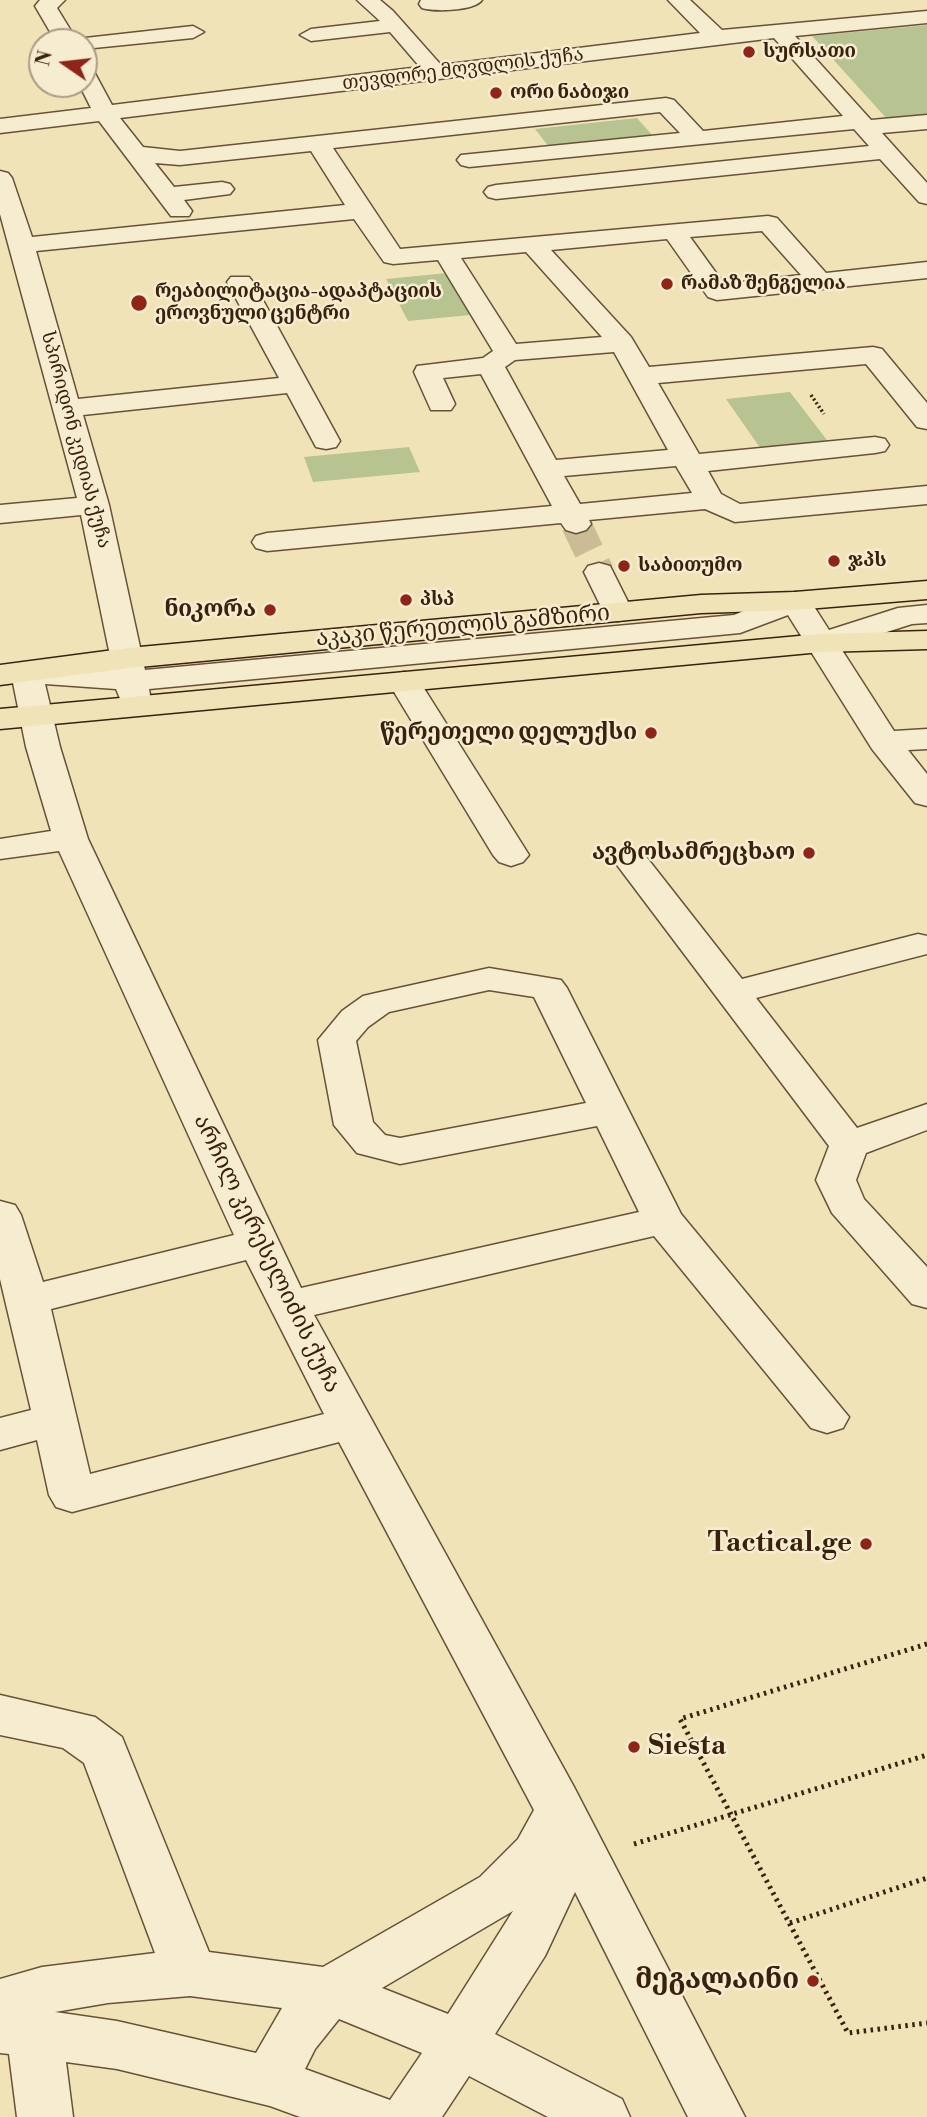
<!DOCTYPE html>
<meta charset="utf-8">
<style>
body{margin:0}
#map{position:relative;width:927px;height:2117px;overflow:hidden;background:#f1e3b8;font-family:"Libre Bodoni",serif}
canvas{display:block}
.north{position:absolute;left:28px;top:28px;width:70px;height:70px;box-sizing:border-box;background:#f6edd1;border:2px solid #aa9b83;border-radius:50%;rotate:284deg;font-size:19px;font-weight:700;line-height:28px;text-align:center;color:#39210e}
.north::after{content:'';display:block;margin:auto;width:24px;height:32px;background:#8f2418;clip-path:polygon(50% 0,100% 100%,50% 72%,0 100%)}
</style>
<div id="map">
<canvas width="927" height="2117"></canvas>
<div class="north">N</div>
</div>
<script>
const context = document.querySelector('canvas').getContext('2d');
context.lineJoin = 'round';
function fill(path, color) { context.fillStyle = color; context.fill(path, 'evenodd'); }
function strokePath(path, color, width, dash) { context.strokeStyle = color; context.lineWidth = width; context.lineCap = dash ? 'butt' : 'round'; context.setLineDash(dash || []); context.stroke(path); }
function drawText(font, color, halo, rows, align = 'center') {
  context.font = font + ' "Libre Bodoni","Noto Serif Georgian",serif'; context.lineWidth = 5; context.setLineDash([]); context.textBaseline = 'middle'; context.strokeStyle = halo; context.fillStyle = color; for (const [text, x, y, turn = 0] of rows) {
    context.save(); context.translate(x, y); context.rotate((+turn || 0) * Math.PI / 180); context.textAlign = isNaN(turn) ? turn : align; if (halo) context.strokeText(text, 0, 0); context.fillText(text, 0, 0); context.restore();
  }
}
const green = new Path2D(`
 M 927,25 L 927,116 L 887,119 L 812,36 Z
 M 637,118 L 653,136 L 549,147 L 535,129 Z
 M 447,273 L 470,315 L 408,321 L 386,279 Z
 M 790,392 L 830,444 L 763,452 L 726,399 Z
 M 409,447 L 420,472 L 313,482 L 304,457 Z`);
const minorTunnel = new Path2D(`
 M 576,524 L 599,572`);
const pathFar1 = new Path2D(`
 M 811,395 L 824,414`);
const path = new Path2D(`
 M 927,1644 L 680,1719 L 848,2033 L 927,2023
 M 634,1844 L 927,1755
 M 790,1923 L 927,1878`);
const minor = new Path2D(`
 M 40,0 L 65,0 L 57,8 L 76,39 L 193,26 L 204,32 L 193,38 L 84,49 L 84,42 L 56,42 L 35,6 Z
 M 357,0 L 380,0 L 393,11 L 441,65 L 700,33 L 668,0 L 690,0 L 722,30 L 927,11 L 927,23 L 795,36 L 871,120 L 927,115 L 927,129 L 882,133 L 927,183 L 927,204 L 919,202 L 880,159 L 496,199 L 488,197 L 484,192 L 488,187 L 496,185 L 869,146 L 854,129 L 469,167 L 461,165 L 457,160 L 461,155 L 680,133 L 660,112 L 333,148 L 400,249 L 768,216 L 777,218 L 826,273 L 927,262 L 927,278 L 717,300 L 708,297 L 667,239 L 551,250 L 631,337 L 649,367 L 873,347 L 882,349 L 927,403 L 927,429 L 917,427 L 866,364 L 658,383 L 699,454 L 875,437 L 885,439 L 889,445 L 885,451 L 875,453 L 708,471 L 721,494 L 740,504 L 927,486 L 927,504 L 735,522 L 705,509 L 589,520 L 591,524 L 586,530 L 576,533 L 566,530 L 561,523 L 267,551 L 256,548 L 252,542 L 256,536 L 267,533 L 552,506 L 481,374 L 443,378 L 455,404 L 451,410 L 431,410 L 414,372 L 417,366 L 483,358 L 493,351 L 438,260 L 393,264 L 384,262 L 354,219 L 36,251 L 78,399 L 279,378 L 227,282 L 231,277 L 249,277 L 253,282 L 340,441 L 336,447 L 326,449 L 316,447 L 287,393 L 83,415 L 109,505 L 145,670 L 734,615 L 784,594 L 795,592 L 806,594 L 829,630 L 898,608 L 927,605 L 927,623 L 912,624 L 840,647 L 894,731 L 927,729 L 927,749 L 908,750 L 927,774 L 927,806 L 915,803 L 872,749 L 788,615 L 740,633 L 149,689 L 151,701 L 146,708 L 135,711 L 124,708 L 116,689 L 45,684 L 60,747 L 88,839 L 301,1288 L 639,1212 L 597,1126 L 400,1164 L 357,1153 L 334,1125 L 318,1040 L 342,1011 L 363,996 L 376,993 L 489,968 L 561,980 L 567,988 L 681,1214 L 849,1417 L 843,1428 L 827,1433 L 811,1428 L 654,1236 L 314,1315 L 574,1787 L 745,2117 L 688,2117 L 575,1892 L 545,1956 L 495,2034 L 622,2099 L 630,2117 L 548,2117 L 469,2076 L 442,2117 L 300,2117 L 270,2106 L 117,2069 L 66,2062 L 73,2117 L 17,2117 L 9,2054 L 0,2053 L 0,1979 L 42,1967 L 155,1953 L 84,1763 L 63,1748 L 0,1735 L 0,1695 L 95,1717 L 122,1737 L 209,1952 L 323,1967 L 480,1877 L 518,1839 L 534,1810 L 339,1442 L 72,1512 L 56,1507 L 49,1495 L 37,1440 L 0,1450 L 0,1418 L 31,1410 L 0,1279 L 0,1201 L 15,1205 L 21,1215 L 43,1282 L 234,1235 L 59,851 L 0,859 L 0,839 L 51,831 L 26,747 L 11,673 L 16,666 L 27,663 L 113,670 L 81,515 L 0,523 L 0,505 L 77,498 L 0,214 L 0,171 L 8,173 L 12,178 L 32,237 L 345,205 L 311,151 L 180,165 L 155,163 L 174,187 L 222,182 L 230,184 L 234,189 L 230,194 L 184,200 L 192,211 L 189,216 L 171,216 L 99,121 L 0,133 L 0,119 L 91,108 L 79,84 L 84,84 L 84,66 L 92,68 L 112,105 L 420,67 L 390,32 L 311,41 L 300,35 L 311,29 L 380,21 ZM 774,38 L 843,116 L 703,131 L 674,100 L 666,98 L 180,151 L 143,147 L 120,118 ZM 762,231 L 801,275 L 724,284 L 690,237 ZM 526,252 L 602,337 L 516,344 L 461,258 ZM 614,352 L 668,450 L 556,460 L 505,367 L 515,360 ZM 676,466 L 692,493 L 580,504 L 564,476 ZM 489,990 L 534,997 L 586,1103 L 400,1138 L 385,1135 L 373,1122 L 356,1041 L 368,1027 L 389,1012 ZM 246,1260 L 324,1414 L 90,1474 L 51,1309 ZM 513,1911 L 448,2014 L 382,1988 ZM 190,1996 L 282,2008 L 256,2053 L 117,2021 L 55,2012 L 108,2003 ZM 339,2019 L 422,2053 L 390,2100 L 305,2069 L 315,2049 Z
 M 421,0 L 482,0 C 474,11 435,12 422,8 L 419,4 Z
 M 599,563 L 610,566 L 633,612 L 629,619 L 618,621 L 607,619 L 584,572 L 588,566 Z
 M 404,672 L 415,675 L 420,682 L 529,855 L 523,862 L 511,866 L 499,862 L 493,855 L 388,682 L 393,675 Z
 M 632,850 L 644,854 L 742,979 L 918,934 L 927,936 L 927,954 L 756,998 L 857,1128 L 927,1104 L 927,1130 L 866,1153 L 856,1180 L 864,1199 L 927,1267 L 927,1308 L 912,1304 L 832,1213 L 816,1180 L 829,1146 L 614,861 L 620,854 Z`);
const major = new Path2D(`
 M 927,581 L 927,599 L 795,610 L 701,613 L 129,668 L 0,685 L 0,665 L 129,648 L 701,595 L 795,592 Z
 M 927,631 L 927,649 L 821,652 L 0,729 L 0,709 L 821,634 Z`);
const markers = [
 [749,52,7,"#8f2418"],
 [496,93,7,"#8f2418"],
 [667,284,7,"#8f2418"],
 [139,303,9,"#8f2418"],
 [834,561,7,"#8f2418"],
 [624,566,7,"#8f2418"],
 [406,600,7,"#8f2418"],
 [270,610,7,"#8f2418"],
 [651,733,7,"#8f2418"],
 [809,853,7,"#8f2418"],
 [866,1544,7,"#8f2418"],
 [634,1747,7,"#8f2418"],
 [813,1981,7,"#8f2418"]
];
const farPoinames = [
 ["სურსათი",763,52],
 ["ორი ნაბიჯი",510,93],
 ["რამაზ შენგელია",681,284],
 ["რეაბილიტაცია-ადაპტაციის",155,292],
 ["ეროვნული ცენტრი",155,314],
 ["ჯპს",848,561],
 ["საბითუმო",638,566],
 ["პსპ",420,600]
];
const farStreetnames = [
 ["თევდორე მღვდლის ქუჩა",463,70,-7],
 ["სპირიდონ კედიას ქუჩა",75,440,75]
];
const poiNames = [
 ["ნიკორა",256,610],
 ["წერეთელი დელუქსი",637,733],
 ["ავტოსამრეცხაო",795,853]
];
const streetNames = [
 ["აკაკი წერეთლის გამზირი",463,627,-5],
 ["არჩილ კერესელიძის ქუჩა",266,1254,64]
];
const nearPoinames = [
 ["Tactical.ge",852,1544],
 ["Siesta",648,1747,"left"],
 ["მეგალაინი",799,1981]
];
fill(green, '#b7c491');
strokePath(minorTunnel, '#ccbc96', 30, [30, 15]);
strokePath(minor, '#675238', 3);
strokePath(major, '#39210e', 3);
strokePath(pathFar1, '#39210e', 3.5, [2, 2.5]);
strokePath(path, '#39210e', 5, [2.5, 4.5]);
fill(minor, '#f6edd1');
fill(major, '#f1e3b8');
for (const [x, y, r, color] of markers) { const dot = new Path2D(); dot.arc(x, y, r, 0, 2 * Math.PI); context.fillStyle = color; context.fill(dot); strokePath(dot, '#f6edd1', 2.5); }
drawText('bold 19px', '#39210e', '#f6edd1', farPoinames, 'left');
drawText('19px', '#39210e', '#f6edd1', farStreetnames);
drawText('bold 23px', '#39210e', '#f6edd1', poiNames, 'right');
drawText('23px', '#39210e', '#f6edd1', streetNames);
drawText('bold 28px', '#39210e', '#f6edd1', nearPoinames, 'right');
</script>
